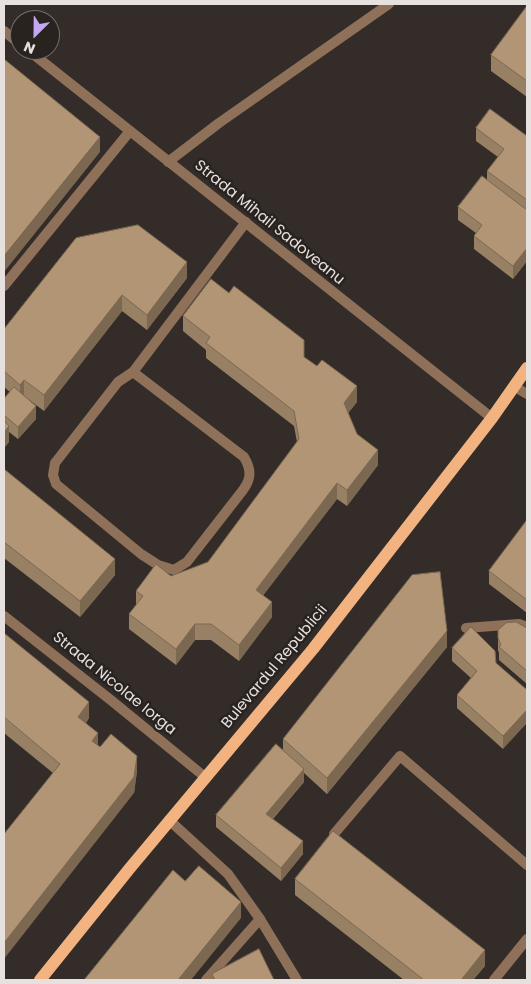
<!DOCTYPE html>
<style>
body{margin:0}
#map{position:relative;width:531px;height:984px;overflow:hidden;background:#332c29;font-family:Poppins,sans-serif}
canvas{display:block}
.frame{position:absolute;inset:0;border:5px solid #e6e1df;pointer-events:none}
.north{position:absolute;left:10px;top:10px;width:50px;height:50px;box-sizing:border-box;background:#292320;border:1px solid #756f6c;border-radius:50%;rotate:203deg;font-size:14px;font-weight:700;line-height:20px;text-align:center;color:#e6e1df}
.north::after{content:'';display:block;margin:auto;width:18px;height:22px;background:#c4a7f2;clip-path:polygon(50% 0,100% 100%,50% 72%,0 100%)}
</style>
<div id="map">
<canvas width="531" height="984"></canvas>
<div class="frame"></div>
<div class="north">N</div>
</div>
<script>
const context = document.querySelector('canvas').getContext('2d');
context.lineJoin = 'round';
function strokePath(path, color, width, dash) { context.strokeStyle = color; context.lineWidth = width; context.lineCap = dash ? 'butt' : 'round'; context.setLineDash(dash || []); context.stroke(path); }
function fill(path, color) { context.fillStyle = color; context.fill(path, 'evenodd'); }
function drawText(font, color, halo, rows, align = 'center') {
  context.font = font + ' Poppins,sans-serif'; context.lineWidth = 5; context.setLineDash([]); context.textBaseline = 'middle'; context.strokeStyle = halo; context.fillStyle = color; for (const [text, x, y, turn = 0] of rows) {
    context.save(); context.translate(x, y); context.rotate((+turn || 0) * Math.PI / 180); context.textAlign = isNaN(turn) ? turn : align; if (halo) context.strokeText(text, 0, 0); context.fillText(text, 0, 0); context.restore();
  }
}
const service = new Path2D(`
 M 133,372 L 244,457 C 251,469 252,478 243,490 L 187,562 L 174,570 L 158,565 L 141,554 L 56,484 L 53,475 L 55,463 L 118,382 L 133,372 L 246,222
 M 466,628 L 519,624 L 527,627
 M 334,834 L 400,756 L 527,865
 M 206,980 L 260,919`);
const pedestrian = new Path2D(`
 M 4,286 L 130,131
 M 4,616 L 112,701 L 205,777`);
const minor = new Path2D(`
 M 4,31 L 20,44
 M 28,50 L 492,418
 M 168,162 L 219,123 L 389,4
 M 515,387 L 527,394
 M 169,820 L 228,874 L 260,919 L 297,980
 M 494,980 L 527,939`);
const primary = new Path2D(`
 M 40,980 L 130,868 L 313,649 L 492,418 L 527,368`);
const wall = new Path2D(`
 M 527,6 L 527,97 L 491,71 L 491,55 Z
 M 476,128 L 527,136 L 527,261 L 513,279 L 474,249 L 474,236 L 476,233 L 458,220 L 458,207 L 487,180 L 487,171 L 498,157 L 476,141 Z
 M 76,238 L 187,278 L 147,330 L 122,311 L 44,411 L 24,396 L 36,419 L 18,439 L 9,432 L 9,442 L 4,448 L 4,399 L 10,392 L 4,387 L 4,329 Z
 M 183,316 L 304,357 L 357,402 L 348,413 L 357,434 L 378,465 L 347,506 L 337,499 L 263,595 L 272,617 L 239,661 L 211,640 L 195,640 L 176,665 L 129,629 L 129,614 L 136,606 L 136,591 L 208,562 L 297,442 L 294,426 L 206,358 L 206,350 L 183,331 Z
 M 4,469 L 115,575 L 80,617 L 4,558 Z
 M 527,520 L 527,613 L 489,584 L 489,571 Z
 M 527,628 L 527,684 L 499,660 L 499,653 L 498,650 L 498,638 Z
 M 4,633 L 89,718 L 86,723 L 98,745 L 137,771 L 134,793 L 53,773 L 4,733 Z
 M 447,647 L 327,794 L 304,773 L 304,782 L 273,819 L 303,854 L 281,881 L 216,827 L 216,815 L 283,751 L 283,739 Z
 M 452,648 L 496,663 L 527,690 L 503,749 L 457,708 L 457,695 L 471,678 L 452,661 Z
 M 295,879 L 485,966 L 473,980 L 404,980 L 295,895 Z`);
const shadedWall = new Path2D(`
 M 100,137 L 100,152 L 4,272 L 4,256 Z
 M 527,248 L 527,261 L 513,279 L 513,266 Z
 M 187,262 L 187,278 L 147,330 L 147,315 Z
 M 122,295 L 122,311 L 44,411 L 44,395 Z
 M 24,380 L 24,396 L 20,401 L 20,385 Z
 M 357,386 L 357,402 L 344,418 L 344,403 Z
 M 36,406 L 36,419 L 18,439 L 18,427 Z
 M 9,426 L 9,442 L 4,448 L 4,432 Z
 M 378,450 L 378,465 L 347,506 L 347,490 Z
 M 337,483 L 337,499 L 256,605 L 256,590 Z
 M 115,559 L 115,575 L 80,617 L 80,601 Z
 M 272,602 L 272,617 L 239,661 L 239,645 Z
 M 195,624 L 195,640 L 176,665 L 176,649 Z
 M 447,631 L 447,647 L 327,794 L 327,778 Z
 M 89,702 L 89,718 L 78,732 L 78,717 Z
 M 527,710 L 527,723 L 503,749 L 503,736 Z
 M 98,733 L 98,749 L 92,741 Z
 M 137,756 L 137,771 L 134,793 L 4,959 L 4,943 Z
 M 304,769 L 304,782 L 266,826 L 266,814 Z
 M 303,841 L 303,854 L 281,881 L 281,868 Z
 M 241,902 L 241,918 L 191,980 L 178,980 Z
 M 485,950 L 485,966 L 473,980 L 461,980 Z`);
const building = new Path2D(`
 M 527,6 L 527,81 L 491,55 Z
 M 4,59 L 100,137 L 4,256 Z
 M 490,109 L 527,136 L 527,200 L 487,171 L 504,149 L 476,128 Z
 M 482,176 L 527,210 L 527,248 L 513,266 L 474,236 L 482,225 L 458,207 Z
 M 138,225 L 187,262 L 147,315 L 122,295 L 44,395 L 24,380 L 20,385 L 4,371 L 4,329 L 76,238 Z
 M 211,279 L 229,293 L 234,286 L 304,340 L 304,357 L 317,366 L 322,360 L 357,386 L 344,403 L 357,434 L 378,450 L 347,490 L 337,483 L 256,590 L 272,602 L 239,645 L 211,624 L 195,624 L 176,649 L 129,614 L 143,596 L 136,591 L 156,564 L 171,576 L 208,562 L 299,439 L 294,411 L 206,343 L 210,337 L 183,316 Z
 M 14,387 L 36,406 L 18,427 L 4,415 L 4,399 Z
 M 4,421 L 9,426 L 4,432 Z
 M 4,469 L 115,559 L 80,601 L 4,542 Z
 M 527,520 L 527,600 L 489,571 Z
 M 440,572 L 447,631 L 327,778 L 283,739 L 412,575 Z
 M 516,622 L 527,628 L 527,671 L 499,647 L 501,645 L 498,638 L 498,630 L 506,623 Z
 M 471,627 L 495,651 L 496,663 L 527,690 L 527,710 L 503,736 L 457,695 L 477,671 L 452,648 Z
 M 4,633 L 89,702 L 78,717 L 98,733 L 92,741 L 100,747 L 111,734 L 137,756 L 134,777 L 4,943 L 4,834 L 60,764 L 4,717 Z
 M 276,744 L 304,769 L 266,814 L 303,841 L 281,868 L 216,815 Z
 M 333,831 L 485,950 L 461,980 L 424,980 L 295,879 Z
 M 199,866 L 241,902 L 178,980 L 84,980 L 173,870 L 185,881 Z
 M 259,949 L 274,980 L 215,980 L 212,974 Z`);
const streetNames = [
 ["Strada Mihail Sadoveanu",269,223,39],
 ["Bulevardul Republicii",275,667,-50],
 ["Strada Nicolae Iorga",114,684,39]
];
strokePath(service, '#8f7159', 10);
strokePath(pedestrian, '#8f7159', 10);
strokePath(minor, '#8f7159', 10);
strokePath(primary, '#f2b380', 12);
fill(wall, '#988064');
fill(shadedWall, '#7c6851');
fill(building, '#b19574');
strokePath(building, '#7c6851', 1);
drawText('15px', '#e6e1df', '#292320', streetNames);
</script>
